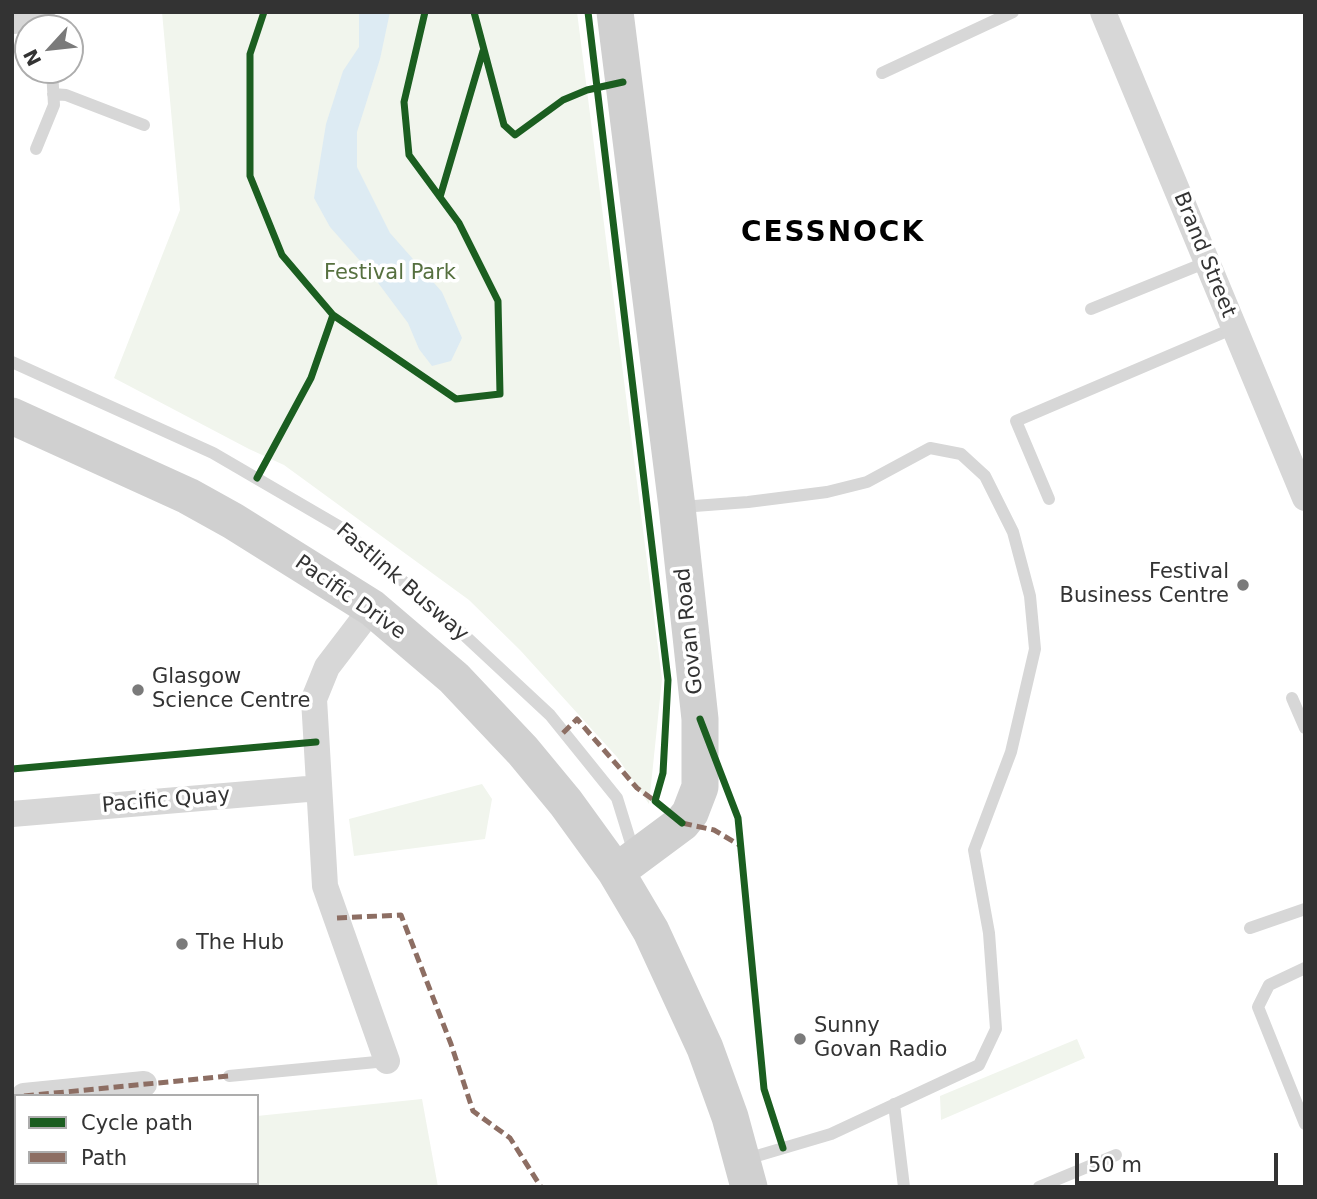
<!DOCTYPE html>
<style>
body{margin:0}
#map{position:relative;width:1317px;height:1199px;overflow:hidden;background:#fff;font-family:"DejaVu Sans",sans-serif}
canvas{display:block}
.frame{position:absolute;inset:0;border:14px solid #333;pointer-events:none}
.legend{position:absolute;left:14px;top:1094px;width:245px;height:91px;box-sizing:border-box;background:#fff;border:2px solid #adadad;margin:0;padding:9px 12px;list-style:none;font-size:21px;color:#333}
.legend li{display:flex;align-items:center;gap:14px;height:35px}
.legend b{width:35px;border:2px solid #adadad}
.north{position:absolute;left:14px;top:14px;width:70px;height:70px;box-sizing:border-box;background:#fff;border:2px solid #adadad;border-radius:50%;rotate:243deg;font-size:19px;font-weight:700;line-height:28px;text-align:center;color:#333}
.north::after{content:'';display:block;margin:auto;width:24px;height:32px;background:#7a7a7a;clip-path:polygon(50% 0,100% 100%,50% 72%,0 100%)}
.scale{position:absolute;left:1075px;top:1153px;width:203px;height:32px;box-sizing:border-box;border:4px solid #333;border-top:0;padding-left:9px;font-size:21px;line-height:24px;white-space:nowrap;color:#333;-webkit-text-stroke:5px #fff;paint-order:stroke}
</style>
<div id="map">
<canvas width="1317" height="1199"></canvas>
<div class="frame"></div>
<ul class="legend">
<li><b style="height:9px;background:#1b5e20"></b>Cycle path</li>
<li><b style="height:9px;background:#8d6e63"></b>Path</li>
</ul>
<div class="north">N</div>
<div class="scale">50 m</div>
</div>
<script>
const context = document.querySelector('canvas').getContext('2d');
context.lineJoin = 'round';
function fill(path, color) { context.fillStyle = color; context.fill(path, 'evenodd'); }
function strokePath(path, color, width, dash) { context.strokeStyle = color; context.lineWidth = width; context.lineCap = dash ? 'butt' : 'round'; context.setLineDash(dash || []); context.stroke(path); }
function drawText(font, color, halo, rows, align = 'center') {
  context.font = font + ' "DejaVu Sans",sans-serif'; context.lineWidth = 7; context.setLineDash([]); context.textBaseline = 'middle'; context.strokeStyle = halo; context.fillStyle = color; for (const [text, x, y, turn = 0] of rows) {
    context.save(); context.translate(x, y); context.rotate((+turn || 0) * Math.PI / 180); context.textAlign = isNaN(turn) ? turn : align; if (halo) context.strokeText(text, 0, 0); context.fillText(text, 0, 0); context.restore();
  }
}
const green = new Path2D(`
 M 162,12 L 577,12 L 662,679 L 649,804 L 617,757 L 520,650 L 469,600 L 284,465 L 249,449 L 114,378 L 180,210 Z
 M 482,784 L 492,799 L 485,839 L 354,856 L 349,819 Z
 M 1077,1039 L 1085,1058 L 941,1120 L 940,1096 Z
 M 422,1099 L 438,1187 L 167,1187 L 167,1183 L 257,1183 L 257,1116 Z`);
const water = new Path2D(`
 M 359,12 L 390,12 L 380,59 L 357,132 L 357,167 L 390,233 L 442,292 L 462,338 L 451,361 L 432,366 L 419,349 L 408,323 L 370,272 L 330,227 L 314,198 L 326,124 L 343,71 L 359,47 Z
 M 16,1114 L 16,1183 L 114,1183 L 115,1187 L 12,1187 L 12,1115 Z`);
const path = new Path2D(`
 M 730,798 L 738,818 L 764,1089 L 778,1131`);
const lane = new Path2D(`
 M 882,73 L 1013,12
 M 53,94 L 66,95 L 144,125
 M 36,149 L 54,105 L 52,70
 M 1091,309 L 1207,262
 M 12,362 L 213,453 L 340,527 L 448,620 L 550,715 L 617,798 L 634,853
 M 1049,499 L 1016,421 L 1234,328
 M 681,507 L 748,502 L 827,492 L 867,482 L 930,448 L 961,454 L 985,476 L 1013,532 L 1030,596 L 1035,649 L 1011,752 L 974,850 L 989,933 L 996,1029 L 979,1065 L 831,1134 L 743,1160
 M 1292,698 L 1305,728
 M 1250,928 L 1305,909
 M 1305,968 L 1269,985 L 1258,1007 L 1305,1124
 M 229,1076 L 387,1061
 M 894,1104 L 904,1187
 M 1039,1187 L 1116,1155`);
const street = new Path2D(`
 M 1103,12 L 1305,498
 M 12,21 L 31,20 L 42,12
 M 372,608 L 327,667 L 314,699 L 325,886 L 387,1061
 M 12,814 L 319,788
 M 24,1096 L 144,1084`);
const secondary = new Path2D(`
 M 615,12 L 677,507 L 700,719 L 700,787 L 690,813 L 682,823 L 616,872
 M 12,416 L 188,496 L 233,521 L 372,608 L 454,678 L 523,751 L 566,803 L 616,872 L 651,931 L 705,1048 L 730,1117 L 749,1187`);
const quiet = new Path2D(`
 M 563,733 L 577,719 L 637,788 L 655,801
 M 682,823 L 714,830 L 741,846
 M 337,918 L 401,915 L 451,1044 L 473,1111 L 510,1138 L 541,1187
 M 24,1096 L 229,1076
 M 154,1183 L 154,1187`);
const cycleway = new Path2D(`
 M 474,12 L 504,125 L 515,135 L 563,100 L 587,90 L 623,82
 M 588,12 L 668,680 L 663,773 L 655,801 L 682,823
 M 440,197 L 483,51
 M 333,315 L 456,399 L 500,394 L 498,301 L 459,223 L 409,155 L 404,102 L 425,12
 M 257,478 L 311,378 L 333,315 L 282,255 L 250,176 L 250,54 L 264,12
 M 700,719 L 738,818 L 764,1089 L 783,1148
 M 12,769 L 316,742`);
const markers = [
 [1243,585,7,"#7a7a7a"],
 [138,690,7,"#7a7a7a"],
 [182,944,7,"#7a7a7a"],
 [800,1039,7,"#7a7a7a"]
];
const streetNames = [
 ["Brand Street",1204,255,68],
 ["Fastlink Busway",402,583,41],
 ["Pacific Drive",350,598,35],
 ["Govan Road",690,631,-96],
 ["Pacific Quay",166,801,-5]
];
const parkNames = [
 ["Festival Park",390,274]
];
const poiNames = [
 ["Festival",1229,573,"right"],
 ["Business Centre",1229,597,"right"],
 ["Glasgow",152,678],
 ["Science Centre",152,702],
 ["The Hub",196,944],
 ["Sunny",814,1027],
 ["Govan Radio",814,1051]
];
const districtNames = [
 ["CESSNOCK",833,234]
];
fill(green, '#f1f5ed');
fill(water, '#ddebf3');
strokePath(path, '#d6d6d6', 4.5, [3.5, 3.5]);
strokePath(lane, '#d7d7d7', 12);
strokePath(street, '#d7d7d7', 26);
strokePath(secondary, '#d0d0d0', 37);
strokePath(quiet, '#8d6e63', 5, [10, 5]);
strokePath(cycleway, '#1b5e20', 7);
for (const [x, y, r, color] of markers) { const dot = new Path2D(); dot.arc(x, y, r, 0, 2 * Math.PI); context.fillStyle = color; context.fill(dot); strokePath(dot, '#fff', 2.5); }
drawText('21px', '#333', '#fff', streetNames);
drawText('21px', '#56703f', '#fff', parkNames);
drawText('21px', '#333', '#fff', poiNames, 'left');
context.letterSpacing = '2px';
drawText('bold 28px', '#000', '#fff', districtNames);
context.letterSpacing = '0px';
</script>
